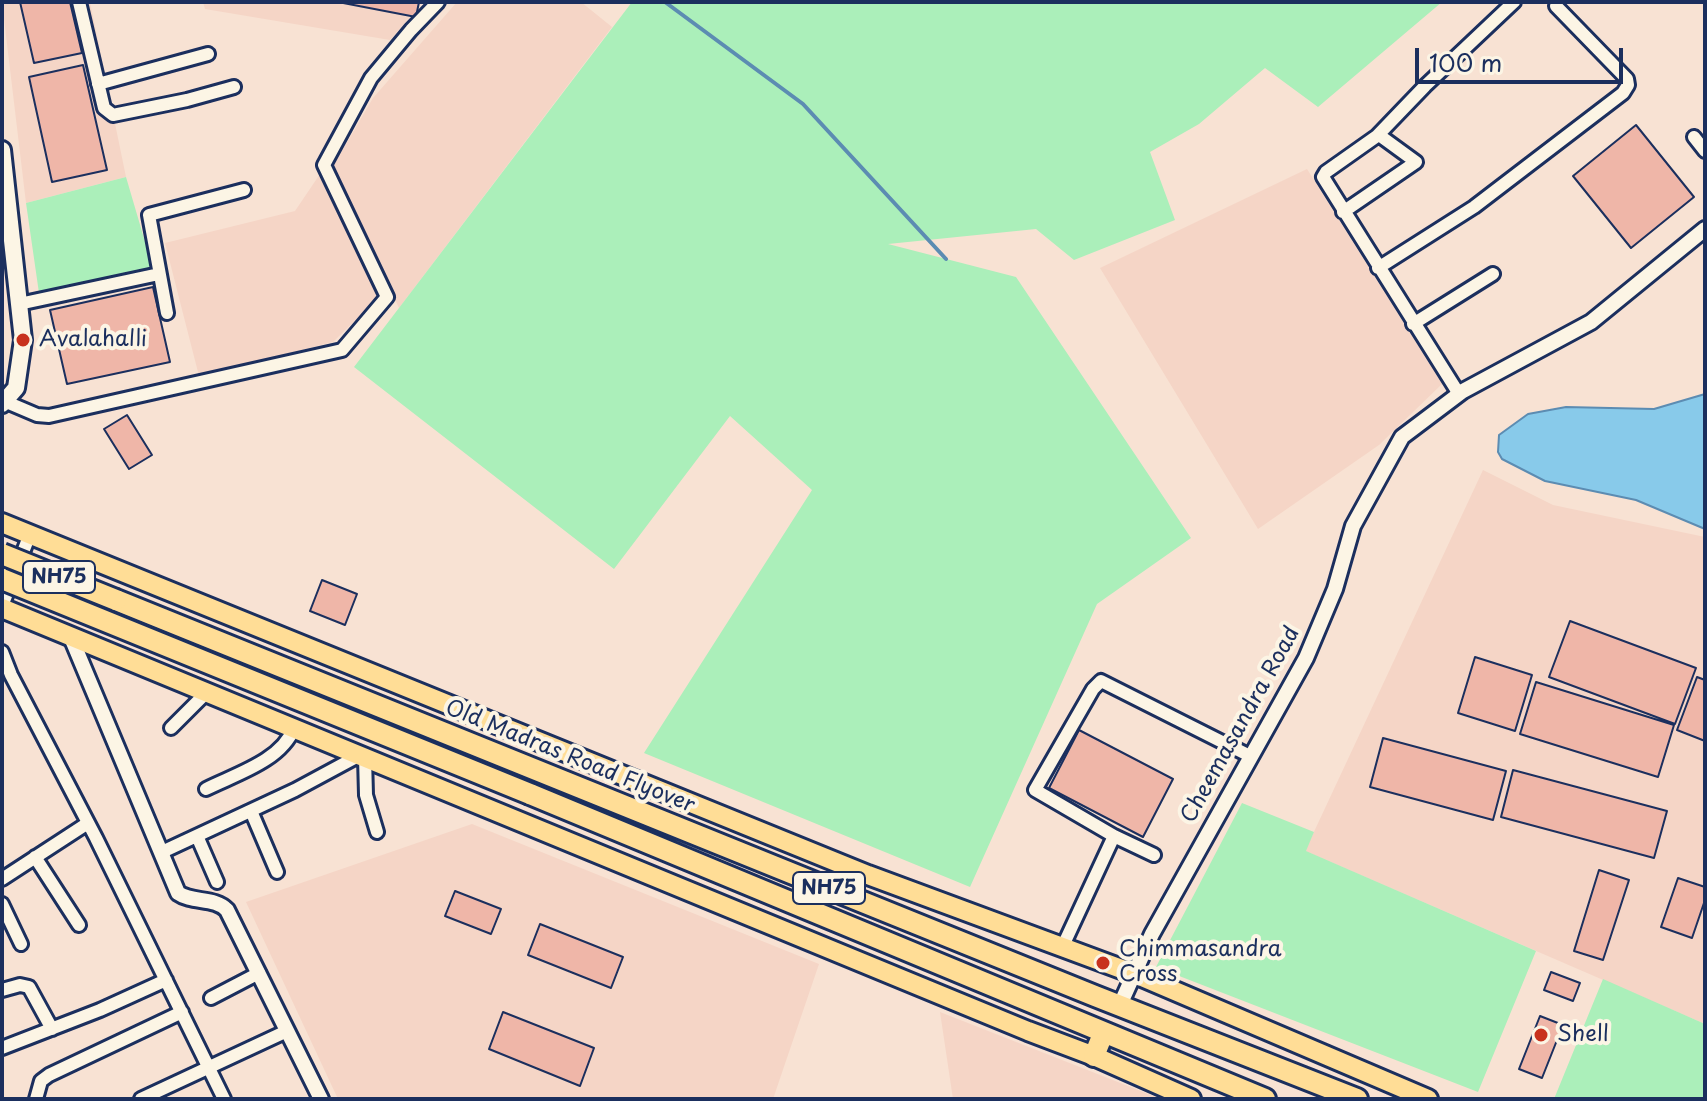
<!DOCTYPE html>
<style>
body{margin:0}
#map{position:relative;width:1707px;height:1101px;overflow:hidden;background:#f8e2d3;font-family:"Playpen Sans",sans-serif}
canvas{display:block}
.frame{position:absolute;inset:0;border:4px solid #1b2f5e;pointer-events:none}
.scale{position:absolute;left:1415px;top:48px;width:208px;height:36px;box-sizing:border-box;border:4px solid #1b2f5e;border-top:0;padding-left:10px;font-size:24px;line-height:28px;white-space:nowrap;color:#1b2f5e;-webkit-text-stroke:6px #fcf5e5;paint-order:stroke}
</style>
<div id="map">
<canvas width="1707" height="1101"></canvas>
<div class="frame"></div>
<div class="scale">100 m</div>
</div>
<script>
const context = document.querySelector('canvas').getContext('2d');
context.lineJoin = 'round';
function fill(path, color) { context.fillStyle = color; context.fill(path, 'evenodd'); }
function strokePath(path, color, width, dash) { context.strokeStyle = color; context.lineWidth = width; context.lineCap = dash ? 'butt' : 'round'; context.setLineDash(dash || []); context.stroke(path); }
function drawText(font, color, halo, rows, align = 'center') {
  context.font = font + ' "Playpen Sans",sans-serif'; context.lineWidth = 8; context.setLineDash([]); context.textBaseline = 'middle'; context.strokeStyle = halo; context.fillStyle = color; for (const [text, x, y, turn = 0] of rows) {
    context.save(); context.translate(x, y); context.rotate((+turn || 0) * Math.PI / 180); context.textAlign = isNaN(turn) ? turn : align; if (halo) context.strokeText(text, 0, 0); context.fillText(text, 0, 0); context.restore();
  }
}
const built = new Path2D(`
 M 2,2 L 90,2 L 126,177 L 26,203 Z
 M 203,2 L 423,2 L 390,40 L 205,9 Z
 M 457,2 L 581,2 L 612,27 L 399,308 L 332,168 L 373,98 Z
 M 1307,169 L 1442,384 L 1379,445 L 1258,529 L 1100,268 Z
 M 320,174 L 378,298 L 333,342 L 199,376 L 165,243 L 295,211 Z
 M 1483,470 L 1553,505 L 1705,537 L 1705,1024 L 1305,851 Z
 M 472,824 L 819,964 L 773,1099 L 338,1099 L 246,902 Z
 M 940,1012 L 1161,1099 L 953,1099 Z`);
const green = new Path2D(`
 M 632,2 L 1442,2 L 1318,107 L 1265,68 L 1199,124 L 1150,152 L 1175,220 L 1074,260 L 1036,229 L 888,244 L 1016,277 L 1191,538 L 1097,604 L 970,887 L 644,753 L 812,490 L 730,416 L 614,569 L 354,367 Z
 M 126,177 L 153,269 L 39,293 L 26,203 Z
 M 1242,803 L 1314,832 L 1306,851 L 1536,951 L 1478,1092 L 1156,967 Z
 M 1603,979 L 1705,1024 L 1705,1099 L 1554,1099 Z`);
const water = new Path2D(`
 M 1705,394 L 1705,529 L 1636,500 L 1545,481 L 1502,459 L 1498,452 L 1499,435 L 1528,414 L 1566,407 L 1654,409 Z`);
const stream = new Path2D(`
 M 665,2 L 803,104 L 946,259`);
const building = new Path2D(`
 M 20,2 L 70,2 L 82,53 L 34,63 Z
 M 338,2 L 419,2 L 416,17 Z
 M 83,65 L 107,170 L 52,182 L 29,77 Z
 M 1636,125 L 1694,197 L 1631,248 L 1573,176 Z
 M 153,287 L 170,362 L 67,384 L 50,310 Z
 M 127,415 L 152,455 L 129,469 L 104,429 Z
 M 322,580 L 357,594 L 345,625 L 310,611 Z
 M 1570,621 L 1696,668 L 1675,724 L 1549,677 Z
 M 1475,657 L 1532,675 L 1515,731 L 1458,713 Z
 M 1697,677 L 1705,680 L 1705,741 L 1677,730 Z
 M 1536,682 L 1674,725 L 1658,777 L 1520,734 Z
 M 1079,730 L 1173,779 L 1143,837 L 1049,788 Z
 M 1383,738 L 1506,771 L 1493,820 L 1370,787 Z
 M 1513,770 L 1667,811 L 1654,858 L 1501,817 Z
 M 1599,870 L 1629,880 L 1603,960 L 1574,951 Z
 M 1678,878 L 1705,887 L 1705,900 L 1692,938 L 1661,927 Z
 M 455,891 L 501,909 L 491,934 L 445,916 Z
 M 540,924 L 623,957 L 611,988 L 528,955 Z
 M 1551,972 L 1580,983 L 1573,1001 L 1544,990 Z
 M 503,1012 L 594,1048 L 580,1086 L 489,1049 Z
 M 1540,1016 L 1563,1025 L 1542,1078 L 1519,1069 Z`);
const minor = new Path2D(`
 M 79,2 L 104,108 L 113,115 L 187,100 L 234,87
 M 98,84 L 208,54
 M 1694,137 L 1705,151
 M 1343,212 L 1416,162 L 1379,135
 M 1378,268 L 1474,207 L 1623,93 L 1628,85 L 1627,79 L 1556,6
 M 19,304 L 159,274
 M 167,313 L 149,215 L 244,190
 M 1413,324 L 1493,274
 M 1459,394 L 1323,177 L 1326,172 L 1377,136 L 1425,86 L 1514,2
 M 4,401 L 37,415 L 49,416 L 342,350 L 387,297 L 324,165 L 371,78 L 411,30 L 438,2
 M 2,606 L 30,534
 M 2,652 L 11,675 L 96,838 L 224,1099
 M 171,728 L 207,692
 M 365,757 L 366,795 L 377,832
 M 206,789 C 236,774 281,761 294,728
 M 251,811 L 277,872
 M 197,836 L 217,882
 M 1114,836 L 1154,855
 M 162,852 L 295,790 L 360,755
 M 35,857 L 79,925
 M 2,879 L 88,823
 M 2,904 L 21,944
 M 1062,948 L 1114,836 L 1035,790 L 1093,689 L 1101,681 L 1250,756
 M 2,990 L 20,985 L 29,987 L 52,1029
 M 211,998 L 259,973
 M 2,1048 L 100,1010 L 166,980
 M 36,1099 L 41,1081 L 49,1075 L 182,1012
 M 141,1099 L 287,1031`);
const tertiary = new Path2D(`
 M 70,635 L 178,893 C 192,903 215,897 227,910 L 321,1099
 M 1120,1005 L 1152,934 L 1306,658 L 1335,589 L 1353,526 L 1402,437 L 1463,391 L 1591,322 L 1705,229`);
const secondary = new Path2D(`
 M 2,150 L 23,340 L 16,388 L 2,404`);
const primary = new Path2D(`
 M 2,523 L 868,875 L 1135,974 L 1428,1099
 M 2,608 L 1028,1031 L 1094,1056 L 1191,1099`);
const trunk = new Path2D(`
 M 116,600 L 1095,996 L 1357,1099
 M 530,794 L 1265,1099
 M 1094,1056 L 1103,1034`);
const trunkBridge = new Path2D(`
 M 2,554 L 116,600
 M 2,579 L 530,794`);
const markers = [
 [23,340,8,"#c8321e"],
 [1103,963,8,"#c8321e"],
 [1541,1035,8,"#c8321e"]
];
const shields = [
 [59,577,72],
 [829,888,72]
];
const shieldNames = [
 ["NH75",59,577],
 ["NH75",829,888]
];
const poiNames = [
 ["Avalahalli",39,340],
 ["Chimmasandra",1119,950],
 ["Cross",1119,975],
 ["Shell",1557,1035]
];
const streetNames = [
 ["Cheemasandra Road",1241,725,-61],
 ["Old Madras Road Flyover",570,757,22]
];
fill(built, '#f5d5c6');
fill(green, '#abefba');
fill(water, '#88caea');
strokePath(water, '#5c8cb2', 2);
strokePath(stream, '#5c8cb2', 4);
fill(building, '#efb6a8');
strokePath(building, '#1b2f5e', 2);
strokePath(minor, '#1b2f5e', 18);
strokePath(tertiary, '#1b2f5e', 20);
strokePath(secondary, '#1b2f5e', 22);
strokePath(primary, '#1b2f5e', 24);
strokePath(trunk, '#1b2f5e', 26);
strokePath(minor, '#fcf5e5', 12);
strokePath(tertiary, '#fcf5e5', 14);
strokePath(secondary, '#fcf5e5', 16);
strokePath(primary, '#ffdd96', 18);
strokePath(trunk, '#ffdd96', 20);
strokePath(trunkBridge, '#1b2f5e', 26, []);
strokePath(trunkBridge, '#ffdd96', 20);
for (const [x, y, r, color] of markers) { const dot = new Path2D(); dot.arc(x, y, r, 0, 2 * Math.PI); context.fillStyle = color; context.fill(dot); strokePath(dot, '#fcf5e5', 3); }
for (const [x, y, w] of shields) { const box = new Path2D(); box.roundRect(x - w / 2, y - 16, w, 32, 6); context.fillStyle = '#fcf5e5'; context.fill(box); strokePath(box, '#1b2f5e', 2); }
drawText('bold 20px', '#1b2f5e', null, shieldNames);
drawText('22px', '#1b2f5e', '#fcf5e5', poiNames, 'left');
drawText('22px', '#1b2f5e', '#fcf5e5', streetNames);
</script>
